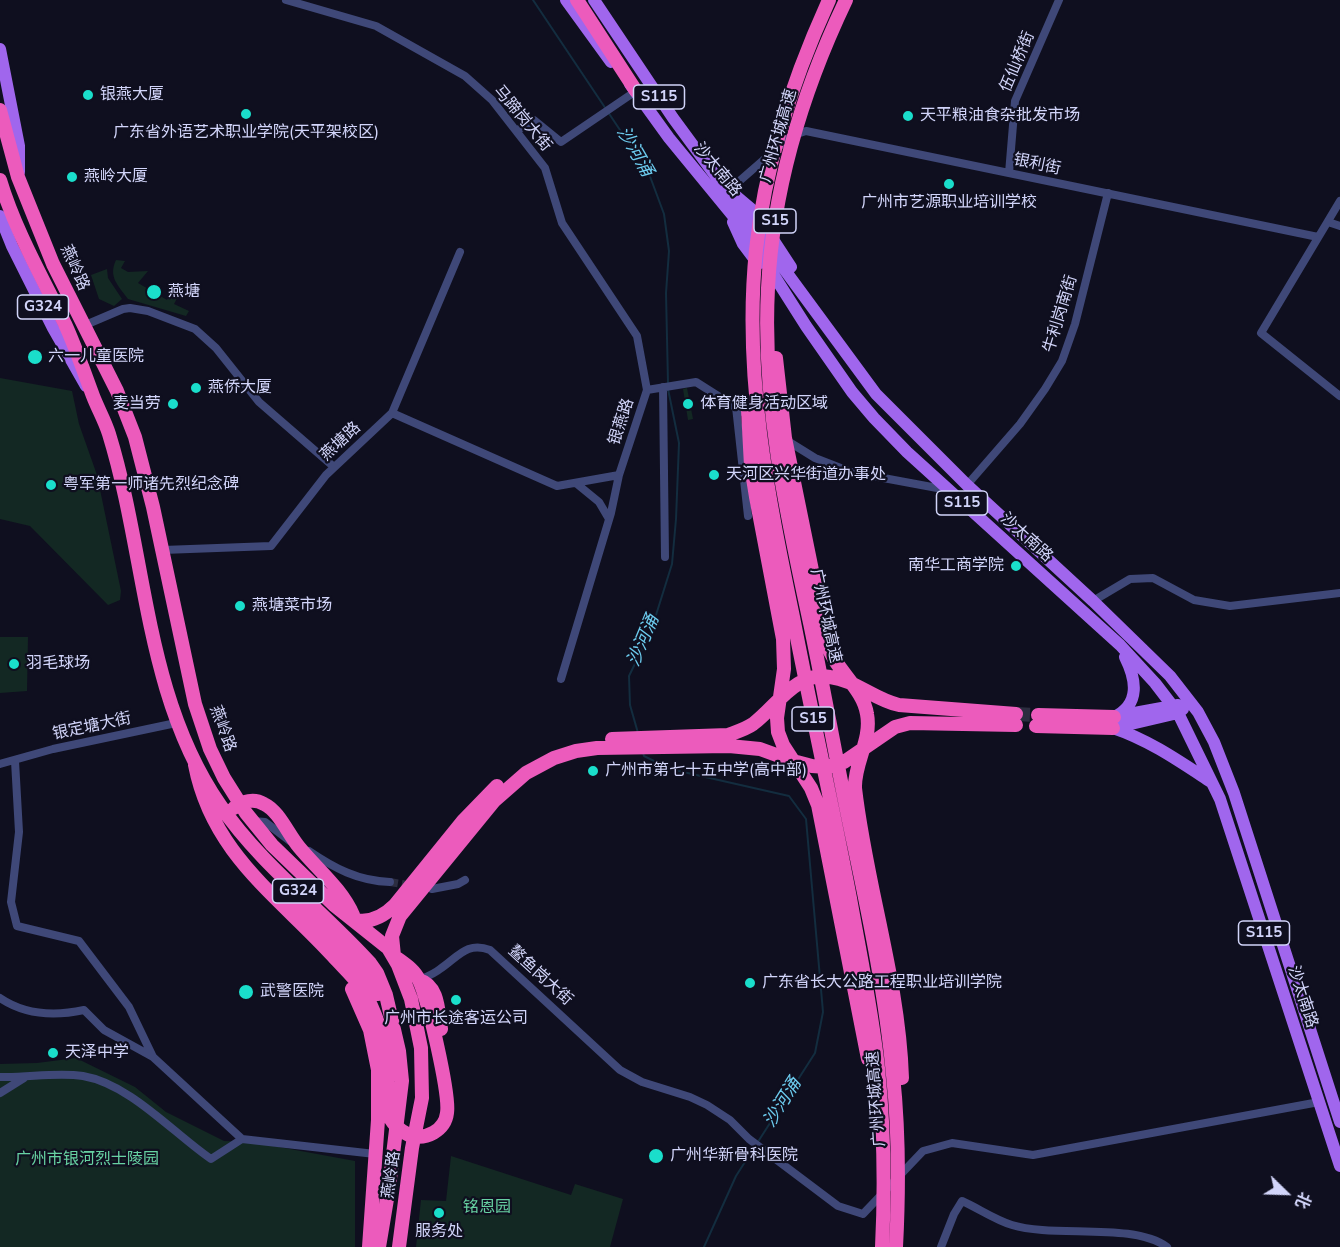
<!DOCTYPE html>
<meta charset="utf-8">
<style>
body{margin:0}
#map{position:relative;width:1340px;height:1247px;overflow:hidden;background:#0f0f1f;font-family:"Nunito Sans","Noto Sans SC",sans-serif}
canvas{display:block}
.north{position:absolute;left:1256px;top:1163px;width:60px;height:60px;-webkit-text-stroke:4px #0f0f1f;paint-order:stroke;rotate:113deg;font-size:16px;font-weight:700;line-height:24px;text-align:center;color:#d2d5fa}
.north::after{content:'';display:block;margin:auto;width:21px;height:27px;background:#d2d5fa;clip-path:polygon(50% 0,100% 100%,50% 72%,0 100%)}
</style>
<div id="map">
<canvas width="1340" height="1247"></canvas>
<div class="north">北</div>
</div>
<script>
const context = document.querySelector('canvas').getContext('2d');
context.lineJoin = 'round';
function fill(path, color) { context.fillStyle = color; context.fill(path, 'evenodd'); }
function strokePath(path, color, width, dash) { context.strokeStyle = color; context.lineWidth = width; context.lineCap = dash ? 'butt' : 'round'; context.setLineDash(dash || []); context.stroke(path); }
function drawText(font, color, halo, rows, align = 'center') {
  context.font = font + ' "Nunito Sans","Noto Sans SC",sans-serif'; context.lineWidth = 4.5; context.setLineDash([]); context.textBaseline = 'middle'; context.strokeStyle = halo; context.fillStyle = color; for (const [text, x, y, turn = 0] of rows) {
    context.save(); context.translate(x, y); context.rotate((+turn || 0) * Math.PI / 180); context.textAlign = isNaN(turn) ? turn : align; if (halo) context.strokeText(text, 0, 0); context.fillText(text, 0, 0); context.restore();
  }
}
const green = new Path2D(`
 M 116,260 L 125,261 L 121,268 L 128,272 L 148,271 L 138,283 L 167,300 L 178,281 L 184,285 L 174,304 L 189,311 L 186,316 L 128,299 C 118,285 108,277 116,260 Z
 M 107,269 L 108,278 L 122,299 L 114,306 L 99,299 L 91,275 Z
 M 0,378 L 72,391 L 79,424 L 97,475 L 121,591 L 120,600 L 108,605 L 30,526 L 0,519 Z
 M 687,388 L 693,419 L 688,420 L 683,389 Z
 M 0,637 L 28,637 L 27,691 L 0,693 Z
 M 76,1058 L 135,1087 L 166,1112 L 224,1141 L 252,1142 L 355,1161 L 355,1247 L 0,1247 L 0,1064 L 37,1063 Z
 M 451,1156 L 571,1195 L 575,1184 L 623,1199 L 610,1247 L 416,1247 L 421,1200 L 446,1201 Z`);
const stream = new Path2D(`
 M 533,0 L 622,133 L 645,163 L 664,214 L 669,251 L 666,293 L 668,383
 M 638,733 L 630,705 L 629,676 L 651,631 L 672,564 L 676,519 L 679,443 L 668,389
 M 643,753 L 644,756 L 670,769 L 789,796 L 806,819 L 823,1012 L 815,1053 L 736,1176 L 704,1247`);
const streetTunnel = new Path2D(`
 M 390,882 L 413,886`);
const highwayTunnel = new Path2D(`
 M 1016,714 L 1038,715`);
const street = new Path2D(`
 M 286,0 L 376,26 L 465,76 L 492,100 L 545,168 L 562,223 L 637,336 L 647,390
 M 516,131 L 534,120 L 561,142 L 636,91
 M 1009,173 L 1015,101 L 1059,0
 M 728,191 L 791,136 L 806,131 L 1318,237
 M 1340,201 L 1261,333 L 1340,396
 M 1328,222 L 1340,226
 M 83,326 L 123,309 L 130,308 L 148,311 L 195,329 L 216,348 L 259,402 L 334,467
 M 663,387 L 665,557
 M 736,407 L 748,516
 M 392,413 L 557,486 L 619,475 L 647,390 L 696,382 L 748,415
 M 786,440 L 815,458 L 851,472 L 948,490
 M 577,484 L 599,502 L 609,519
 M 967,485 L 1020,424 L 1045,389 L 1062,361 L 1075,324 L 1108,193
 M 163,550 L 271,546 L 326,475 L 392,413 L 460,252
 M 1093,601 L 1130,579 L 1153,578 L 1194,600 L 1230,606 L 1340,593
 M 561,679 L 611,513 L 619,475
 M 15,761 L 19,832 L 11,902 L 17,926 L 79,941 L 129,1007 L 153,1057 L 242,1139 L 375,1154
 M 0,764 L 53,749 L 176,723
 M 253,821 L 265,822 L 290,841
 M 309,851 C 334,868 358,881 390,882
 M 432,889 L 458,884 L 465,880
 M 419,980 C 426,977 434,974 440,969 C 458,957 467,941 490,950 L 620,1070 L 642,1082 L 690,1097 L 707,1105 L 730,1120 L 749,1139 L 838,1206 L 863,1214 L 923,1151 L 952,1143 L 1033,1155 L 1319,1102
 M 0,998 C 25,1015 56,1016 84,1010 L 104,1030 L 153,1057
 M 0,1077 C 28,1078 55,1072 83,1076 C 130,1084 173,1133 211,1159 L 242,1139
 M 0,1093 L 24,1078
 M 941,1247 L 954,1214 L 962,1201 C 978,1208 995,1220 1012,1225 C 1054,1238 1133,1222 1167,1247`);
const primary = new Path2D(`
 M 566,0 L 611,62
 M 594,0 L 673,118 L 876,394 L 967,485 L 1093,601 L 1170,676 L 1198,712 L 1214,742 L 1234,793 L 1340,1122
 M 0,49 L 19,146 L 19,172
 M 630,84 L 669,138 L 747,233 L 806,326 L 852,392 L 874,418 L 907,452 L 1120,645 L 1155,683 L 1178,713 L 1220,799 L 1340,1166
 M 736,196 L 755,212 L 791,267
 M 0,216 L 12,246 L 53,328 L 86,386
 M 733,222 L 743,244 L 758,264
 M 1118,716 L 1178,705
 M 1114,717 C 1141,704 1136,679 1125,657
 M 1113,728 C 1149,740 1179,761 1211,782
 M 1114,728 L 1178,713 L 1183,709`);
const highway = new Path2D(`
 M 577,0 L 636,91
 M 829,0 C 793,79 765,163 756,250 C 743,375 768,496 793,617 C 811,711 832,804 850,898 C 860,955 872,1011 878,1068 C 884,1128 885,1187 882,1247
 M 846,0 C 803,90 773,188 768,288 C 762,402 786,512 810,623 C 823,685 834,748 847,811 C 865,898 885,986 893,1075 C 899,1132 899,1190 896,1247
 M 0,110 L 18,177 L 53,264 L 117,391 L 135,437 L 153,507 L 195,704 L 210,749 L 224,778 L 246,813 L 272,845 L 334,905 L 388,948 L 398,965 L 411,999 L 421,1048 L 422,1098 L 412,1148 L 399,1247
 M 0,180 C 15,230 42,277 65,324 C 76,348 84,372 93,396 C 98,409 105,421 109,434 C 147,557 144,695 220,805 C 261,865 321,909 370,963 L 377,973 L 386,995 L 399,1051 L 402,1081 L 389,1187 L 379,1247
 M 776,358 L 785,438 L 827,644 C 836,671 863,688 867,714 C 872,740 854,763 855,788 C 866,885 899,980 902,1078
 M 748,410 L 751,466 L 756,497 L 783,639 L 784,669 L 777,718 L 778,732 L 783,745 L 811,788 L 818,805 L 868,1059
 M 1038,715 L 1114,717
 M 1036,726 L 1113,728
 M 612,739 L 728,735 C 736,732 746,729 753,724 C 777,706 796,671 830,677 C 855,680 875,700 899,705 L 1016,714
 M 195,765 C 212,853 276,894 333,956 C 342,966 352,975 360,986 C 378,1013 386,1045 388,1077 C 388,1088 385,1102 388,1113 C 391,1123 400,1131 409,1135 C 426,1141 445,1130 447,1113 C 450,1095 428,999 419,980 C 414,969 403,963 394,956 L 392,936 L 400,916 L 494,801 L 526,773 L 554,758 L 576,751 L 597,748 L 729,746 L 760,749 L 793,761 L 812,766 L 827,767 L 844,762 L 895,727 L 910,723 L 1016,725
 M 234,808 C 243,801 254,798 264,804 C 279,811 288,834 299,847 C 317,869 342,889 353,915
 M 283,892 L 356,963 L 378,994
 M 355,920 C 370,923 384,916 395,905 L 463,821 L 497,786
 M 419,980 C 439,986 438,1011 441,1029
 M 352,989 L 370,1030 L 378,1070 L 378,1120 L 369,1247`);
const markers = [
 [88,95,6,"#1adecb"],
 [246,114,6,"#1adecb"],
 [908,116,6,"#1adecb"],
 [72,177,6,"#1adecb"],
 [949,184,6,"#1adecb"],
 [154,292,8,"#1adecb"],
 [35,357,8,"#1adecb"],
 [196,388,6,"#1adecb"],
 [173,404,6,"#1adecb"],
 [688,404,6,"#1adecb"],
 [714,475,6,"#1adecb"],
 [51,485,6,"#1adecb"],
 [1016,566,6,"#1adecb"],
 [240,606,6,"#1adecb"],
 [14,664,6,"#1adecb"],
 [593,771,6,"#1adecb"],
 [750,983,6,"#1adecb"],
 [246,992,8,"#1adecb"],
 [456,1000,6,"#1adecb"],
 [53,1053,6,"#1adecb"],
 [656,1156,8,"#1adecb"],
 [439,1213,6,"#1adecb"]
];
const shields = [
 [659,97,51],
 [775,221,42],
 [43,307,51],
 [962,503,51],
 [813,719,42],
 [298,891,51],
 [1264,933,51]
];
const shieldNames = [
 ["S115",659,97],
 ["S15",775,221],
 ["G324",43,307],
 ["S115",962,503],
 ["S15",813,719],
 ["G324",298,891],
 ["S115",1264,933]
];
const streetNames = [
 ["伍仙桥街",1018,62,-67],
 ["马蹄岗大街",522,119,50],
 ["广州环城高速",779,136,-74],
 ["银利街",1037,165,12],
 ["沙太南路",717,170,50],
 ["燕岭路",74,268,66],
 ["牛利岗南街",1061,314,-73],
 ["银燕路",622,422,-72],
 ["燕塘路",341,442,-43],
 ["沙太南路",1026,538,42],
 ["广州环城高速",825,616,78],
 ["银定塘大街",92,727,-12],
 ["燕岭路",222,729,70],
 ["鳌鱼岗大街",540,976,42],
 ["沙太南路",1302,997,72],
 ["广州环城高速",877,1099,-94],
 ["燕岭路",392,1175,-82]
];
const poiNames = [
 ["银燕大厦",100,95],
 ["天平粮油食杂批发市场",920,116],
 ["广东省外语艺术职业学院(天平架校区)",246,133,"center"],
 ["燕岭大厦",84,177],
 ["广州市艺源职业培训学校",949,203,"center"],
 ["燕塘",168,292],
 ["六一儿童医院",48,357],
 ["燕侨大厦",208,388],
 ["麦当劳",161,404,"right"],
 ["体育健身活动区域",700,404],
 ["天河区兴华街道办事处",726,475],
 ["粤军第一师诸先烈纪念碑",63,485],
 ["南华工商学院",1004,566,"right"],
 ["燕塘菜市场",252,606],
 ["羽毛球场",26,664],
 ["广州市第七十五中学(高中部)",605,771],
 ["广东省长大公路工程职业培训学院",762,983],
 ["武警医院",260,992],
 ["广州市长途客运公司",456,1019,"center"],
 ["天泽中学",65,1053],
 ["广州华新骨科医院",670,1156],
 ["服务处",439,1232,"center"]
];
const parkNames = [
 ["广州市银河烈士陵园",87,1160],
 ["铭恩园",487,1208]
];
const waterNames = [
 ["沙河涌",634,152,60],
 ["沙河涌",644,641,-67],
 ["沙河涌",783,1103,-58]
];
fill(green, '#132823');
strokePath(stream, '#132d3f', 2);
strokePath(streetTunnel, '#2c2d40', 8, [8, 4]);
strokePath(highwayTunnel, '#2c2d40', 14, [14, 7]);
strokePath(street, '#3f4878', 8);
strokePath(primary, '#a066ed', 12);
strokePath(highway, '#ec5bbc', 14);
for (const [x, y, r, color] of markers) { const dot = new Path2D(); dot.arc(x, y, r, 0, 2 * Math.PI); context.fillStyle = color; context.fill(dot); strokePath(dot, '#0f0f1f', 2); }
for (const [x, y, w] of shields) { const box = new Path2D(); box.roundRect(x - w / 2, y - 12, w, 24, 4.5); context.fillStyle = '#0f0f1f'; context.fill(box); strokePath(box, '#d2d5fa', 1.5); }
drawText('bold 15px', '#d2d5fa', null, shieldNames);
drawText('16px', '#d2d5fa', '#0f0f1f', streetNames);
drawText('16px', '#d2d5fa', '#0f0f1f', poiNames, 'left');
drawText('16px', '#67d1a2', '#0f0f1f', parkNames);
drawText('italic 18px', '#6ccbee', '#0f0f1f', waterNames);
</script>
